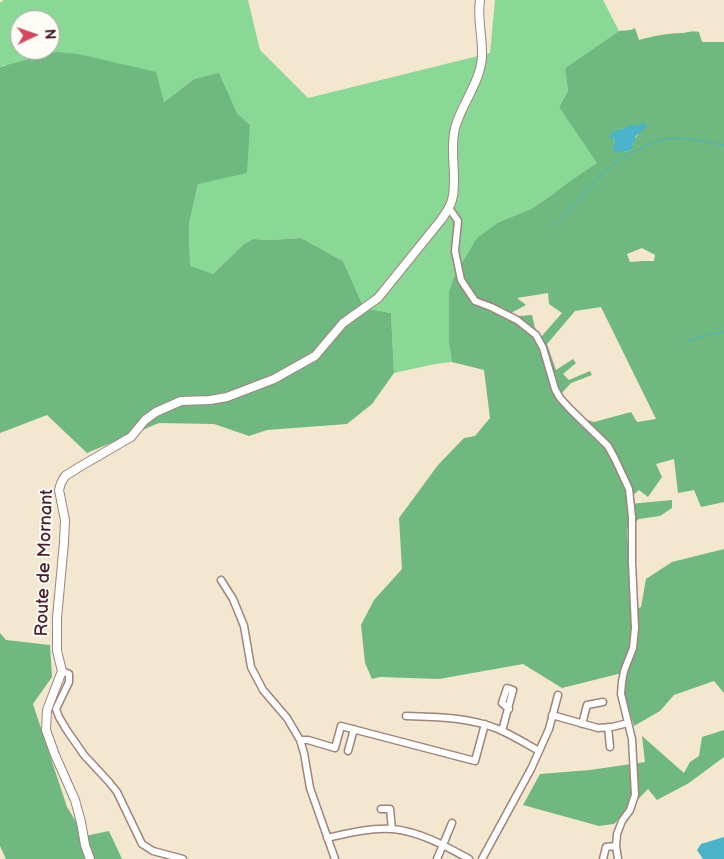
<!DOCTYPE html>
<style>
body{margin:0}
#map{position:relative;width:724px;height:859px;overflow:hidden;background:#f4e7cf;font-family:"Balsamiq Sans",sans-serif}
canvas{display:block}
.north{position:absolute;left:10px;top:10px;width:50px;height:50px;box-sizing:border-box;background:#fdfcf7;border:1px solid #b5a4a5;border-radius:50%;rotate:87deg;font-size:14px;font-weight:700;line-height:20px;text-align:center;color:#4a1f2b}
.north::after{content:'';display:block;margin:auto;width:18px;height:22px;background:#d1495b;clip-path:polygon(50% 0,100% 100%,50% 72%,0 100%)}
</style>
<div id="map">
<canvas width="724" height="859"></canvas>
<div class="north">N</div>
</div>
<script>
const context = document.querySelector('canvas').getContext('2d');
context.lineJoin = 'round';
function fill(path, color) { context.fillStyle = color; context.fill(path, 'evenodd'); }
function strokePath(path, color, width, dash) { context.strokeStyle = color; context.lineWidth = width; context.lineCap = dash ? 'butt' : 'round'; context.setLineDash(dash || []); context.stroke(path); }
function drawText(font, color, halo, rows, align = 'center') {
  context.font = font + ' "Balsamiq Sans",sans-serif'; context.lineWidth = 4; context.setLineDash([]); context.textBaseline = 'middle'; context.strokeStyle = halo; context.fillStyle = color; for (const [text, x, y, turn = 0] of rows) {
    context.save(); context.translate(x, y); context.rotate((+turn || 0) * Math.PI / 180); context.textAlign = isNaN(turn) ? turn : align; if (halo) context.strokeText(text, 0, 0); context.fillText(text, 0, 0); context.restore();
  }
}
const green = new Path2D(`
 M 4,0 L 248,0 L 260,50 L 308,98 L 490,53 L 495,0 L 603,0 L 619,31 L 565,68 L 568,91 L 559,107 L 598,163 L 570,181 L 549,197 L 531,209 L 499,222 L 449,343 L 452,362 L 435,364 L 394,373 L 391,313 L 364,308 L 343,261 L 301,238 L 269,240 L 253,239 L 244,244 L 213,274 L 190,267 L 189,224 L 198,184 L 250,125 L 237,113 L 219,74 L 194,79 L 164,102 L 4,65 L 0,67 L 0,3 ZM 20,20 L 50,20 L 50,50 L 20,50 Z`);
const forest = new Path2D(`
 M 635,28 L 639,40 C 654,36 668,33 683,33 C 689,32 693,31 699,32 L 702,42 L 724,42 L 724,502 L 701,507 L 694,490 L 678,493 L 674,459 L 656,464 L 662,477 L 648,497 L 639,490 L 629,499 L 629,504 L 672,500 L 672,508 L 660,516 L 639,519 L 627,529 L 632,611 L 641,607 L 646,579 L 672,562 L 724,549 L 724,693 L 714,681 L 674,695 L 660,711 L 634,726 L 624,694 L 626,672 L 562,688 L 523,664 L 439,679 L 380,677 L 372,679 L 365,663 L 361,625 L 374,600 L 402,569 L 399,518 L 438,465 L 464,438 L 475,436 L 490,418 L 484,370 L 452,362 L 449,343 L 449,291 L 456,273 L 477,238 L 499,222 L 531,209 L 549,197 L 570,181 L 597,163 L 559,107 L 568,91 L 565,68 L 619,31 L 631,30 ZM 638,126 L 641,131 C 635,137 633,142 630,150 L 624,152 L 614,146 L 615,140 L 613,138 L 621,129 ZM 642,248 L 655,255 L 654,261 L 643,261 L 630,262 L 627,254 ZM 548,293 L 549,304 L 562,313 L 541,337 L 535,328 L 532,315 L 519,316 L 511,313 L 526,305 L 517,298 ZM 601,307 L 656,419 L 637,422 L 631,412 L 594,422 L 573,415 L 558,397 L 571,383 L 592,375 L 590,371 L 569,380 L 563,374 L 576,363 L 573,359 L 556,370 L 547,344 L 575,311 Z
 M 55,52 L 78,54 L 156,72 L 164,102 L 194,79 L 219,73 L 237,113 L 250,125 L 247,173 L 198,184 L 189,224 L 190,266 L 213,274 L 244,244 L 253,239 L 269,240 L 301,238 L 343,261 L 364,308 L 391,313 L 394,373 L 372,404 L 347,424 L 267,430 L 249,436 L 214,424 L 159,423 L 87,453 L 47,415 L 0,433 L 0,67 Z
 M 0,633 L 6,640 L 50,645 L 52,677 L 33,704 L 67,807 L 85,836 L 109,831 L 122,859 L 6,859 L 0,846 Z
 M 724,730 L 724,757 L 689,783 L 657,800 L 648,789 L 614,824 L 599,826 L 523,805 L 540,774 L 590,770 L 645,762 L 642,736 L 684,773 L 690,762 L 699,756 L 702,737 Z`);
const water = new Path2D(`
 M 643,123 L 646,124 L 647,127 L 636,136 L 635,138 L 636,140 L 632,144 L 633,147 L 630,150 L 624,152 L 621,151 L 617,153 L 616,151 L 613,149 L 615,140 L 613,138 L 610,138 L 610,134 L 614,131 C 622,132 629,122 638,126 Z
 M 724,837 L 724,859 L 703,859 L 697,850 L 701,844 Z`);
const stream = new Path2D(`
 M 554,227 L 604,172 C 617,159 655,138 674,138 C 691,138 707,143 724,145
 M 688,341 L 706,335 L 724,332`);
const minor = new Path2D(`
 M 449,208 L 458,221 L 455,251 L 461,280 L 475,301 L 491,307 L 517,320 L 536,335 L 543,348 L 555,389 L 560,398 L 570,409 L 608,446 L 615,459 L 629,489 L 632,517 L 632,562 L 635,628 L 633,648 L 624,671 L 622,682 L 621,694 L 632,739 L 635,795 L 630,810 L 622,821 L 617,834 L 616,846 L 618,859
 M 221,580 L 233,599 L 244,626 L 251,667 L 263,690 L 287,718 L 300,740 L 304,753 L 310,788 L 335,859
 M 62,671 L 69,674 L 69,682 L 56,709 L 59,717 L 66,729 L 84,755 L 109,782 L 117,792 L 142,844 L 153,851 L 183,859
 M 552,715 L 598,728 L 612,727 L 628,723
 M 406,716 C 437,717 468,717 498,729 C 512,735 525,743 539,751
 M 582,724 L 587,705 L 603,702
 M 608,727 L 610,747
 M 502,731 L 513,690 L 507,688 L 502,703 L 509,709
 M 300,740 L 308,740 L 335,748 L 341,726 L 475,761 L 485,724
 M 348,751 L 354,729
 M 381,809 L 390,809 L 392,829
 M 327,838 C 347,833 373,827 393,829 C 421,832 445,846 469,859
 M 437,859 L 452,823
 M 482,859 L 531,769 L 549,729 L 558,695
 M 603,859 L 606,847 L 616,846`);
const major = new Path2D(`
 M 90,859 L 85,845 L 81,822 L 75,800 L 55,755 L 46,730 L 47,710 L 62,671 L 57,651 L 57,618 L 64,542 L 65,520 L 59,490 L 61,483 L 65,476 L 81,466 L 131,437 L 145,420 L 156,412 L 181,401 L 210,400 L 227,397 L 274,379 L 315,356 L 343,323 L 378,298 L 441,220 C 445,214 450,208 452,200 C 458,178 449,152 455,128 C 462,103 480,83 482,57 C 483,38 477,19 480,0`);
const streetNames = [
 ["Route de Mornant",45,563,-88]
];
fill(green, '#8ad896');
fill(forest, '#6fb87f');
fill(water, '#4ab3c9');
strokePath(stream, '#4ab3c9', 1);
strokePath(minor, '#9f837d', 9);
strokePath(major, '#9f837d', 10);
strokePath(minor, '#fff', 6);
strokePath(major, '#fff', 8);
drawText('18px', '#4a1f2b', '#fdfcf7', streetNames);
</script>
